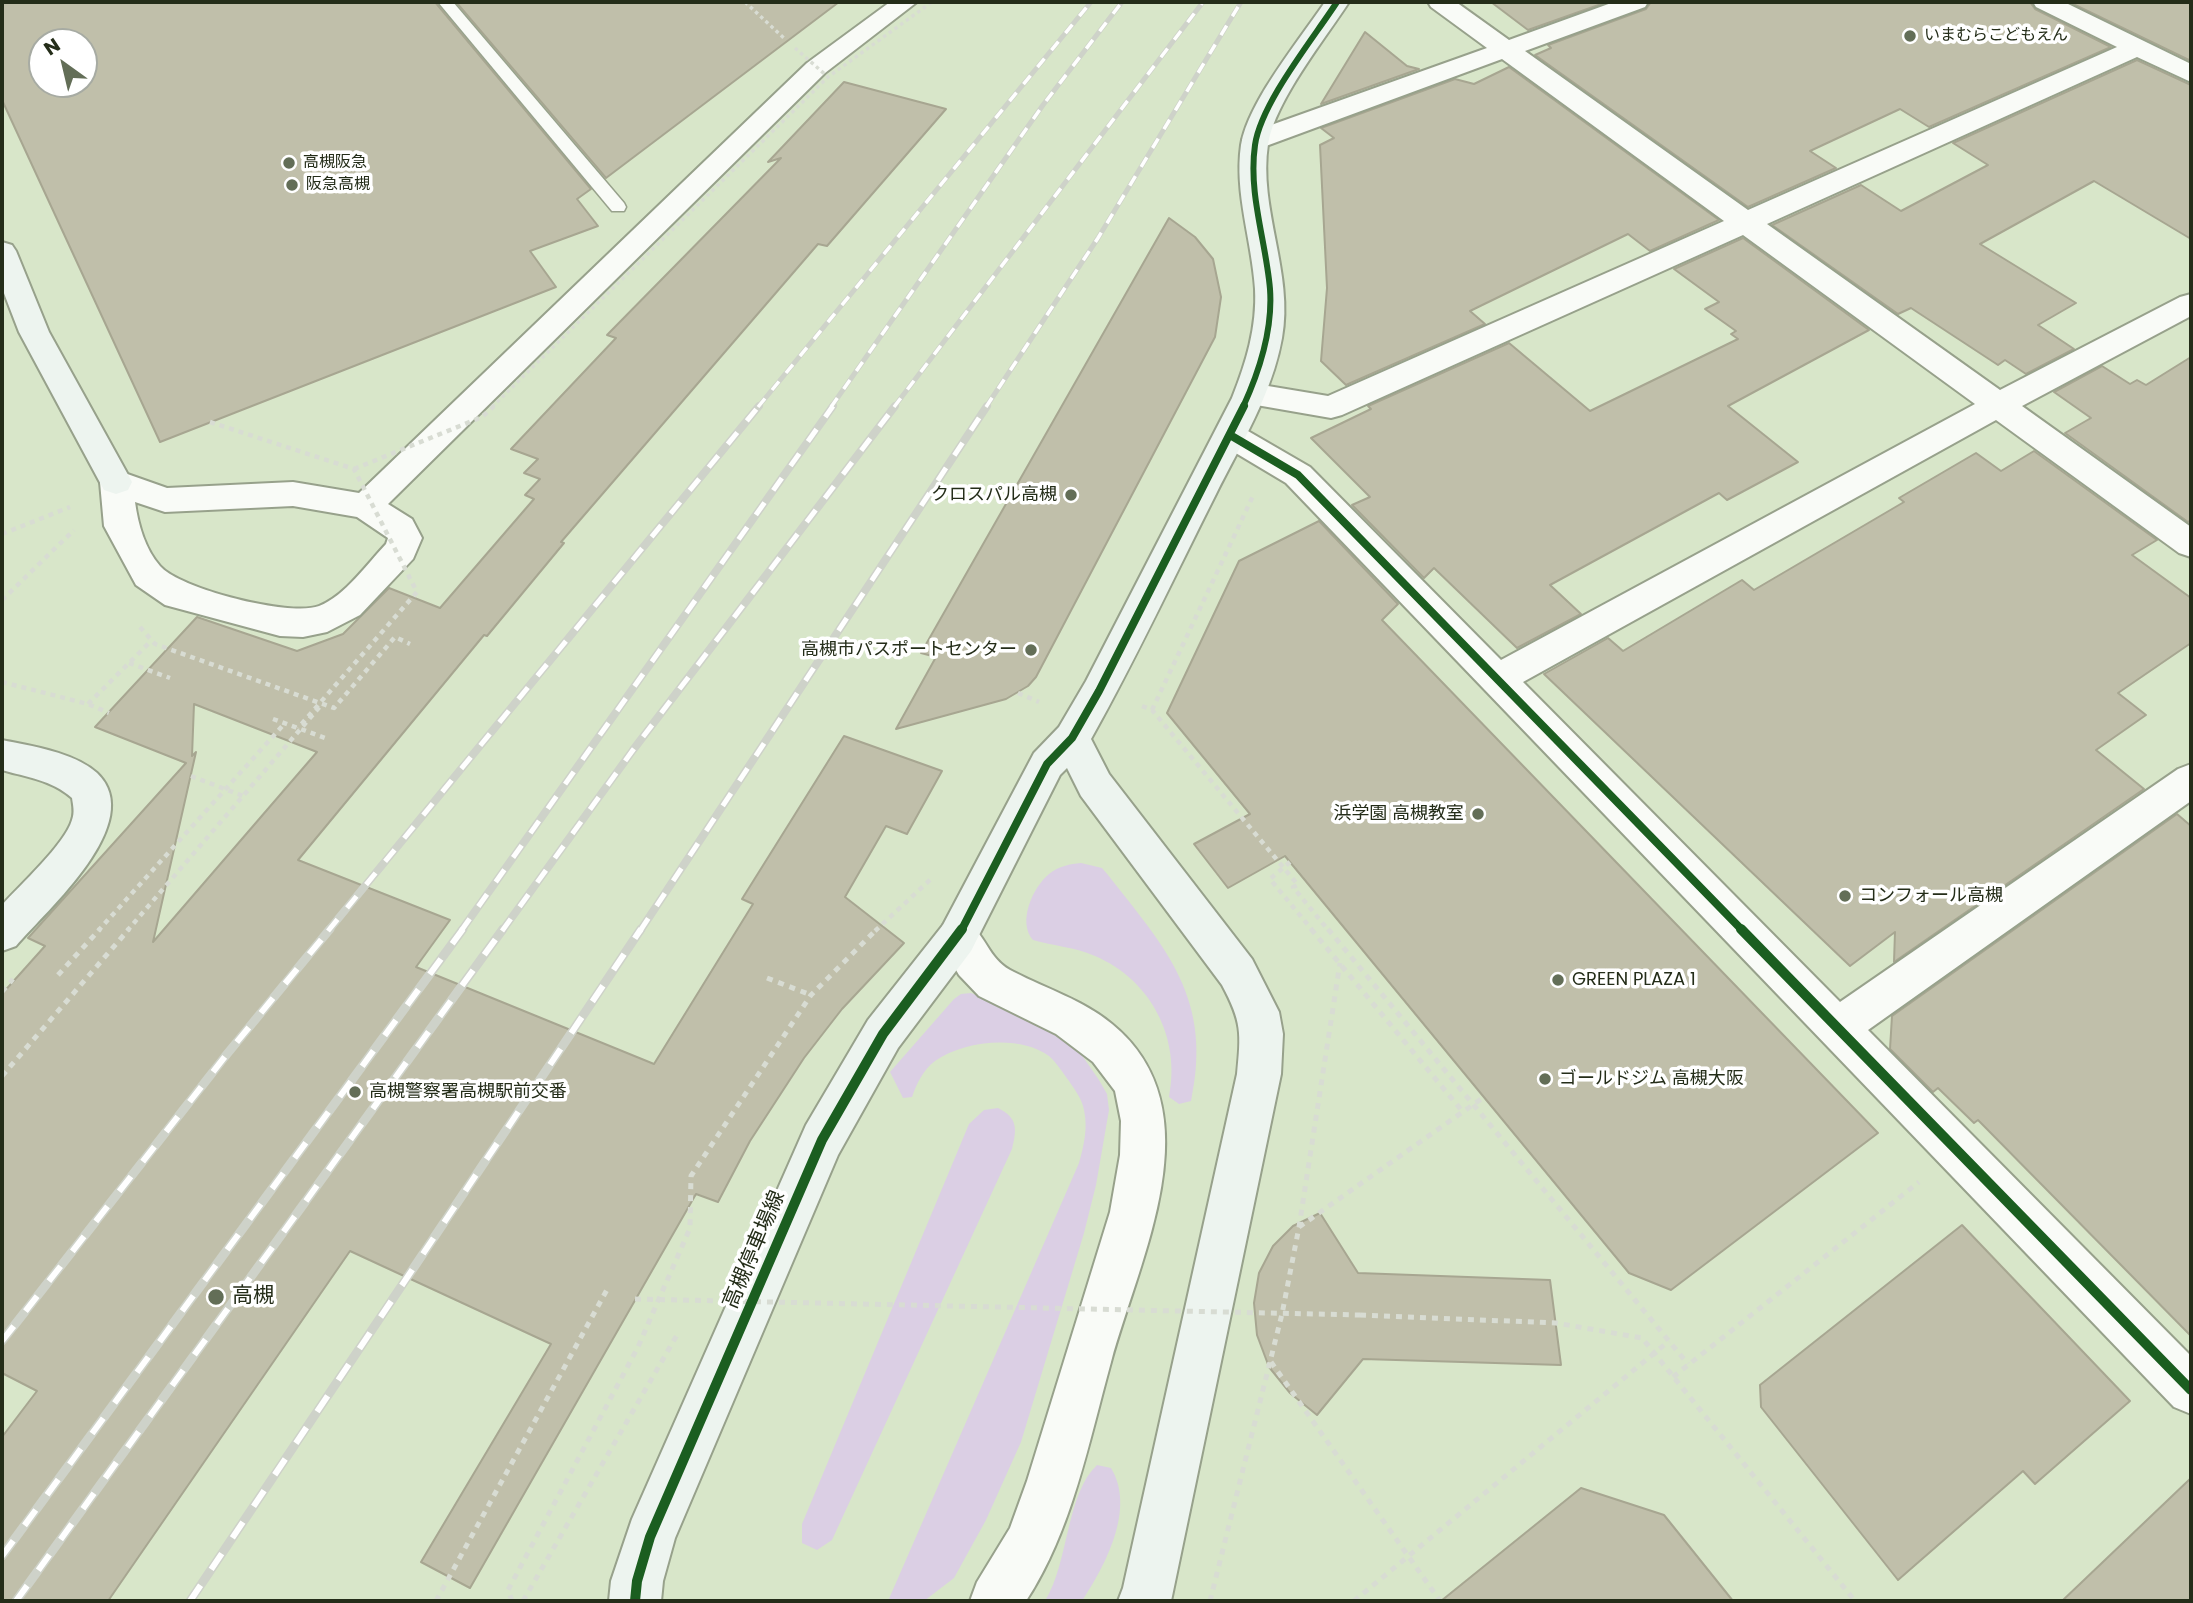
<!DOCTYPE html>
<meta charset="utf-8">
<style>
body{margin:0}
#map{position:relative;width:2193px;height:1603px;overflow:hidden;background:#d8e6c9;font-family:Poppins,sans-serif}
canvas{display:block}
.frame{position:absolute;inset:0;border:4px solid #242d19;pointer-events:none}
.north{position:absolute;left:28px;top:28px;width:70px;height:70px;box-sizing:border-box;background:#fff;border:2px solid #a7aba3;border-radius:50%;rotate:326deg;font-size:19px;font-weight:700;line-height:28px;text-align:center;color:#242d19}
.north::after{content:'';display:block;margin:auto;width:24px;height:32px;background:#636e57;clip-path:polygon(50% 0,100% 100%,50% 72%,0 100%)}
</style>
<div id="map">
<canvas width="2193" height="1603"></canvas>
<div class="frame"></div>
<div class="north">N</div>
</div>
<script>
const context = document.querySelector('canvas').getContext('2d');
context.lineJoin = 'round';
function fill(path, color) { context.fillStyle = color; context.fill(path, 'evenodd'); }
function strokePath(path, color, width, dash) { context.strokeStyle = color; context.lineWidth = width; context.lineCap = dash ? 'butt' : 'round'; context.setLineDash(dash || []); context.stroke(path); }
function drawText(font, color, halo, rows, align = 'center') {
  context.font = font + ' Poppins,"Noto Sans JP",sans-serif'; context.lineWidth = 7; context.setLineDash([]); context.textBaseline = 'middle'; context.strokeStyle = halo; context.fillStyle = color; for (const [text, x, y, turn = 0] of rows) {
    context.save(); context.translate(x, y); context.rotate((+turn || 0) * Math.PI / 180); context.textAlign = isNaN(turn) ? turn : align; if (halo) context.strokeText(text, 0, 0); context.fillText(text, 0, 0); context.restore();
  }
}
const green = new Path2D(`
 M 1081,863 L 1102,868 L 1108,875 C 1167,950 1213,999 1191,1101 L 1179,1104 L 1169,1097 C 1181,1038 1151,980 1095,956 C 1075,947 1053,946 1033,940 C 1017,922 1033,887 1049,874 C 1059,866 1070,864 1081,863 Z
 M 971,993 L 1015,1012 L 1072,1041 L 1099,1080 L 1107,1094 L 1109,1110 L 1096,1185 L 1084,1233 L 1021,1442 L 986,1520 L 954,1578 L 924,1601 L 888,1601 L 1079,1163 C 1084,1145 1088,1128 1084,1110 C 1082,1099 1075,1090 1069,1081 C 1063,1073 1057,1063 1049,1056 C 1019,1034 963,1041 935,1061 C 923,1070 917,1083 912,1097 L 903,1098 L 890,1072 L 954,999 L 961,994 Z
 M 998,1108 C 1018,1118 1017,1129 1012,1149 L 832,1540 L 817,1550 L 802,1543 L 802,1524 L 969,1124 L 984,1110 Z
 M 1097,1465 L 1111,1468 C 1136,1509 1105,1566 1082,1601 L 1045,1601 C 1069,1562 1066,1494 1097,1465 Z`);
const building = new Path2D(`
 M 2,2 L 435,2 L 591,189 L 577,199 L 598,226 L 530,251 L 556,287 L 160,442 L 2,100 ZM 42,42 L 84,42 L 84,84 L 42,84 Z
 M 456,2 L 839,2 L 606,178 Z
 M 1491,2 L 1607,2 L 1528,30 Z
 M 1651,2 L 2030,2 L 2035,9 L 2111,47 L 1929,127 L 1900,109 L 1810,151 L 1836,168 L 1748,207 L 1535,55 L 1551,48 L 1548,45 L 1646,9 Z
 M 2069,2 L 2191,2 L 2191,61 Z
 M 1365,32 L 1407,66 L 1419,69 L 1321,104 Z
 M 2137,60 L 2191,85 L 2191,239 L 2094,181 L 1980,244 L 2076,303 L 2038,325 L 2074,349 L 2026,374 L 2005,360 L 1998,365 L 1911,308 L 1898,314 L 1772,225 L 1861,185 L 1901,211 L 1988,165 L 1953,143 Z
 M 1509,67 L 1719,220 L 1650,251 L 1628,234 L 1470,311 L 1485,324 L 1346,385 L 1321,361 L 1327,288 L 1320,145 L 1334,138 L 1321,128 L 1455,79 L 1474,84 Z
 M 844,82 L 946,109 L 827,246 L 818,244 L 561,542 L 564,543 L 487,636 L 484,635 L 298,860 L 450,920 L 416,967 L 654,1064 L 753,904 L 742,899 L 844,736 L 942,771 L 907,834 L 886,826 L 845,897 L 904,943 L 842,1009 L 804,1058 L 750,1141 L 718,1202 L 696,1194 L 470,1588 L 421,1562 L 551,1344 L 350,1251 L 108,1601 L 2,1601 L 2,1437 L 37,1391 L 2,1373 L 2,994 L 45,946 L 28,938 L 186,763 L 95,727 L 197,617 L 297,651 L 343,634 L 389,588 L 440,608 L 534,499 L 525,495 L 540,479 L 524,473 L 538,459 L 511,449 L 616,338 L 607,335 L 781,158 L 768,162 ZM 194,704 L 317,752 L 153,942 L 196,752 L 192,756 Z
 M 1169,218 L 1195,237 L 1213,259 L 1221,297 L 1215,337 L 1036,677 L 1028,686 L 1006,699 L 896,729 L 936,657 L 921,653 Z
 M 1743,238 L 1869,330 L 1728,406 L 1798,462 L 1727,500 L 1719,493 L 1550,585 L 1581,614 L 1517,648 L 1434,568 L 1424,578 L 1352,505 L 1370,497 L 1311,438 L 1371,409 L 1368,406 L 1509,343 L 1590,411 L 1738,339 L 1731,334 L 1736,331 L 1705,309 L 1719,302 L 1674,269 Z
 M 2191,357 L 2191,520 L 2188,522 L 2065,433 L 2091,418 L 2054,392 L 2102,366 L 2130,384 L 2137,380 L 2146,385 Z
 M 2034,451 L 2157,540 L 2132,555 L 2191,598 L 2191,643 L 2118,693 L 2146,715 L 2096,750 L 2144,789 L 1894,962 L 1895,932 L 1850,966 L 1544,674 L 1608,638 L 1623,651 L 1742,580 L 1754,590 L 1904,502 L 1899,498 L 1976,453 L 2001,471 Z
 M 1319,521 L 1398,604 L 1382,620 L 1878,1133 L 1671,1290 L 1629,1273 L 1285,856 L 1228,888 L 1194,844 L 1250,814 L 1167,713 L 1239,561 Z
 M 2177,814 L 2191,826 L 2191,1336 L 1978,1120 L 1974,1123 L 1938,1088 L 1933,1092 L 1890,1049 L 1892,1016 Z
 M 1320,1213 L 1358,1273 L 1550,1280 L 1561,1365 L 1363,1359 L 1317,1415 L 1290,1393 L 1269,1367 L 1257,1335 L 1254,1303 L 1259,1273 L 1273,1246 L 1293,1226 Z
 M 1962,1225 L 2130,1401 L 2035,1484 L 2023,1471 L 1898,1580 L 1761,1407 L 1760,1385 Z
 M 2191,1478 L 2191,1601 L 2062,1601 Z
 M 1581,1488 L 1664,1515 L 1733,1601 L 1441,1601 Z`);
const pathFar2 = new Path2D(`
 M 745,2 L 786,40`);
const pathFar1 = new Path2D(`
 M 2,534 L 70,507
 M 2,600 L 74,530
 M 140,627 L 155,644 L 334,708 L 395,637 L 410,644
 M 129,663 L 170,678
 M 2,682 L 88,704 L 109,713
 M 1018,693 L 1039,702
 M 88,704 L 151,641
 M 1142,706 L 1152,710 L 1298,885 L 1293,887 L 1329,931
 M 1152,710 L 1253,496
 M 191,776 L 243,796
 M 127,931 L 322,704
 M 875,931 L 931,879`);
const path = new Path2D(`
 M 1328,929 L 1688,1364
 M 767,978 L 811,995
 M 2,992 L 13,979
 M 2,1076 L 129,929
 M 1360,1315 L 1556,1323 L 1642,1338 L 1855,1601
 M 1673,1377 L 1919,1182
 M 436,1601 L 609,1286
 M 512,1601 L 508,1590 L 638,1347 L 690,1228 L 691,1176 L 811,995 L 877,929
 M 523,1601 L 677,1335
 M 1210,1601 L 1282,1314 L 1299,1227 L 1340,963
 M 1354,1601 L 1669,1341`);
const lane = new Path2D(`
 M 438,2 L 453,2 L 624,203 L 626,207 L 624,211 L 612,211 Z`);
const street = new Path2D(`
 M 890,2 L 917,2 L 825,73 L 388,504 L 412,519 L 422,538 L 413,559 L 360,615 L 327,632 L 303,637 L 280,636 L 165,605 L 136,585 L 104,526 L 100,482 L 104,474 L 116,470 L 167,488 L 293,482 L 359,493 L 807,63 ZM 135,502 L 165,512 L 293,506 L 357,517 L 388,538 L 386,544 C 367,564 345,596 319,606 C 290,617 180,589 160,566 C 145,549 138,524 135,502 Z
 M 1428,2 L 1456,2 L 1509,40 L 1614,2 L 1648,2 L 1645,7 L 1525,51 L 1748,210 L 2117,47 L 2036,7 L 2033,2 L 2064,2 L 2191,64 L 2191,82 L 2137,57 L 1767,224 L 2000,390 L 2180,297 L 2191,294 L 2191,316 L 2022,406 L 2191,527 L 2191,557 L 2179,553 L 1996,420 L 1523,682 L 1840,1002 L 2178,769 L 2191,764 L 2191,801 L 1868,1030 L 2191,1356 L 2191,1414 L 2174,1407 L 1286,483 L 1219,443 L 1214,435 L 1219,427 L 1230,424 L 1241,427 L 1310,467 L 1501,660 L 1975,404 L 1743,235 L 1342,415 L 1331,418 L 1239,402 L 1234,394 L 1239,386 L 1250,383 L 1328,396 L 1724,221 L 1502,59 L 1266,146 L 1256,148 L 1246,146 L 1242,140 L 1246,134 L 1487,48 L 1431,7 Z
 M 957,920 C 961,921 968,923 972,926 C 987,939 990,961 1014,972 C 1047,989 1083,1000 1112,1024 C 1217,1110 1139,1258 1111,1362 C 1089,1441 1072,1531 1026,1601 L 970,1601 L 977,1582 L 1010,1528 L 1027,1481 L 1110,1212 L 1120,1155 L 1121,1121 L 1115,1091 L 1093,1062 L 1056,1034 L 979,996 L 959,975 L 937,938 L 943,925 Z`);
const secondary = new Path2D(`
 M 1325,2 L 1349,2 C 1325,39 1275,101 1268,144 C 1258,209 1294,273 1282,338 C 1272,394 1241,444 1216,494 C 1175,575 1136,659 1091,739 L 1109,774 L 1252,959 L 1279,1012 L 1283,1034 L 1281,1074 L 1171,1601 L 1118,1601 L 1123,1588 L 1237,1074 C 1241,1033 1242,1022 1222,985 L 1081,796 L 1067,768 L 1060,775 L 971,951 L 898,1048 L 838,1155 L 675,1538 L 663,1581 L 661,1601 L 609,1601 L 611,1581 L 632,1519 L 806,1125 L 868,1020 L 943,925 L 1034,753 L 1059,727 L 1086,681 L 1232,398 C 1246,363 1257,327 1255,289 C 1252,241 1234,193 1241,145 C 1248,102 1300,39 1325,2 Z
 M 2,242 L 12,245 L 16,251 L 49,332 L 132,482 L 128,490 L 116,494 L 104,490 L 19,332 L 2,288 Z
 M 2,740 C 31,746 74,752 97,773 C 148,822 47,910 16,946 L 2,951 L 2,905 C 20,885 65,844 72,820 C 75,812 73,805 72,798 C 52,780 26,777 2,770 Z`);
const railFar2 = new Path2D(`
 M 758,407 L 1091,2
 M 831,407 L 1043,105 L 1122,2
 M 894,407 L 1203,2
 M 986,407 L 1098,238 L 1241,2`);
const railFar1 = new Path2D(`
 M 328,931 L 759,406
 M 461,931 L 833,406
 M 502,931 L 633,750 L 895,406
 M 640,931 L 987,406`);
const rail = new Path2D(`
 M 2,1341 L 227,1054 L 330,929
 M 2,1556 L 463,929
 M 16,1601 L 503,929
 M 190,1601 L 641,929`);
const pathBridgeFar2 = new Path2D(`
 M 795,48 L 828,77
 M 492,407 L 828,77 L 932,2`);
const pathBridgeFar1 = new Path2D(`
 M 210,422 L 354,469 L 417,592 L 298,728
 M 354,469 L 482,417 L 494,406
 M 273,719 L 328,739
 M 1290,862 L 1270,879 L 1313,931
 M 98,931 L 285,723`);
const pathBridge = new Path2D(`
 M 1311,929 L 1463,1112
 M 58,975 L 100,929
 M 1299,1227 L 1484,1097
 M 635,1299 L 1360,1315
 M 1271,1362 L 1440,1601`);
const cyclewayFar2 = new Path2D(`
 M 1243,407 C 1260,370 1273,330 1270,289 C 1266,241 1248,194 1255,145 C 1261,103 1313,39 1337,2`);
const cyclewayFar1 = new Path2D(`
 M 1230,435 L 1298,475 L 1743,931
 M 961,931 L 1047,764 L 1072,738 L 1099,691 L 1244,406`);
const cycleway = new Path2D(`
 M 1741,929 L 2191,1390
 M 635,1601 L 637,1581 L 650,1537 L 822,1140 L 883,1034 L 962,929`);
const markers = [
 [1910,36,7,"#636e57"],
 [289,163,7,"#636e57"],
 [292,185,7,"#636e57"],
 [1071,495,7,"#636e57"],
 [1031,650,7,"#636e57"],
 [1478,814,7,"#636e57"],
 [1845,896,7,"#636e57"],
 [1558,980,7,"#636e57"],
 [1545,1079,7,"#636e57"],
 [355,1092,7,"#636e57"],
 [216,1297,9,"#636e57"]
];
const farPoinames = [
 ["いまむらこどもえん",1924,36],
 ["高槻阪急",303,163],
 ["阪急高槻",306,185]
];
const poiNames = [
 ["クロスパル高槻",1057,495,"right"],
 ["高槻市パスポートセンター",1017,650,"right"],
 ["浜学園 高槻教室",1464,814,"right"],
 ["コンフォール高槻",1859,896],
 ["GREEN PLAZA 1",1572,980],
 ["ゴールドジム 高槻大阪",1559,1079],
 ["高槻警察署高槻駅前交番",369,1092]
];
const nearStreetnames = [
 ["高槻停車場線",755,1250,-67]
];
const nearPoinames = [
 ["高槻",232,1297]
];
fill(green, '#dbcfe4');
fill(building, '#c0bfaa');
strokePath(building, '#a7a691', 2);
strokePath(lane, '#97a18b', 3);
strokePath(street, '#97a18b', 4);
strokePath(secondary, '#97a18b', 4);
strokePath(pathFar2, '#d8dcd3', 3.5, [3.5, 3.5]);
strokePath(pathFar1, '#d8dcd3', 4.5, [5, 5]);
strokePath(path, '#d8dcd3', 5, [6, 6]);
fill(lane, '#f9fbf7');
fill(street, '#f9fbf7');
fill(secondary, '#edf4ef');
strokePath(railFar2, '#ced2c9', 5);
strokePath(railFar1, '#ced2c9', 8);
strokePath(rail, '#ced2c9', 9);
strokePath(railFar2, '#fff', 3.5, [11]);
strokePath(railFar1, '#fff', 5, [15]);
strokePath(rail, '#fff', 6, [19]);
strokePath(pathBridgeFar2, '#d8dcd3', 3.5, [3.5, 3.5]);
strokePath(pathBridgeFar1, '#d8dcd3', 4.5, [5, 5]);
strokePath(pathBridge, '#d8dcd3', 5, [6, 6]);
strokePath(cyclewayFar2, '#1b5e20', 6);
strokePath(cyclewayFar1, '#1b5e20', 8);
strokePath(cycleway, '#1b5e20', 10);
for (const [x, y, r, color] of markers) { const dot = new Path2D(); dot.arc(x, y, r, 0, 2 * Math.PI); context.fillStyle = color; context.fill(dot); strokePath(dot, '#fff', 2.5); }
drawText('16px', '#242d19', '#fff', farPoinames, 'left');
drawText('18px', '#242d19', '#fff', poiNames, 'left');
drawText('21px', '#242d19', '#fff', nearStreetnames);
drawText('21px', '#242d19', '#fff', nearPoinames, 'left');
</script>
